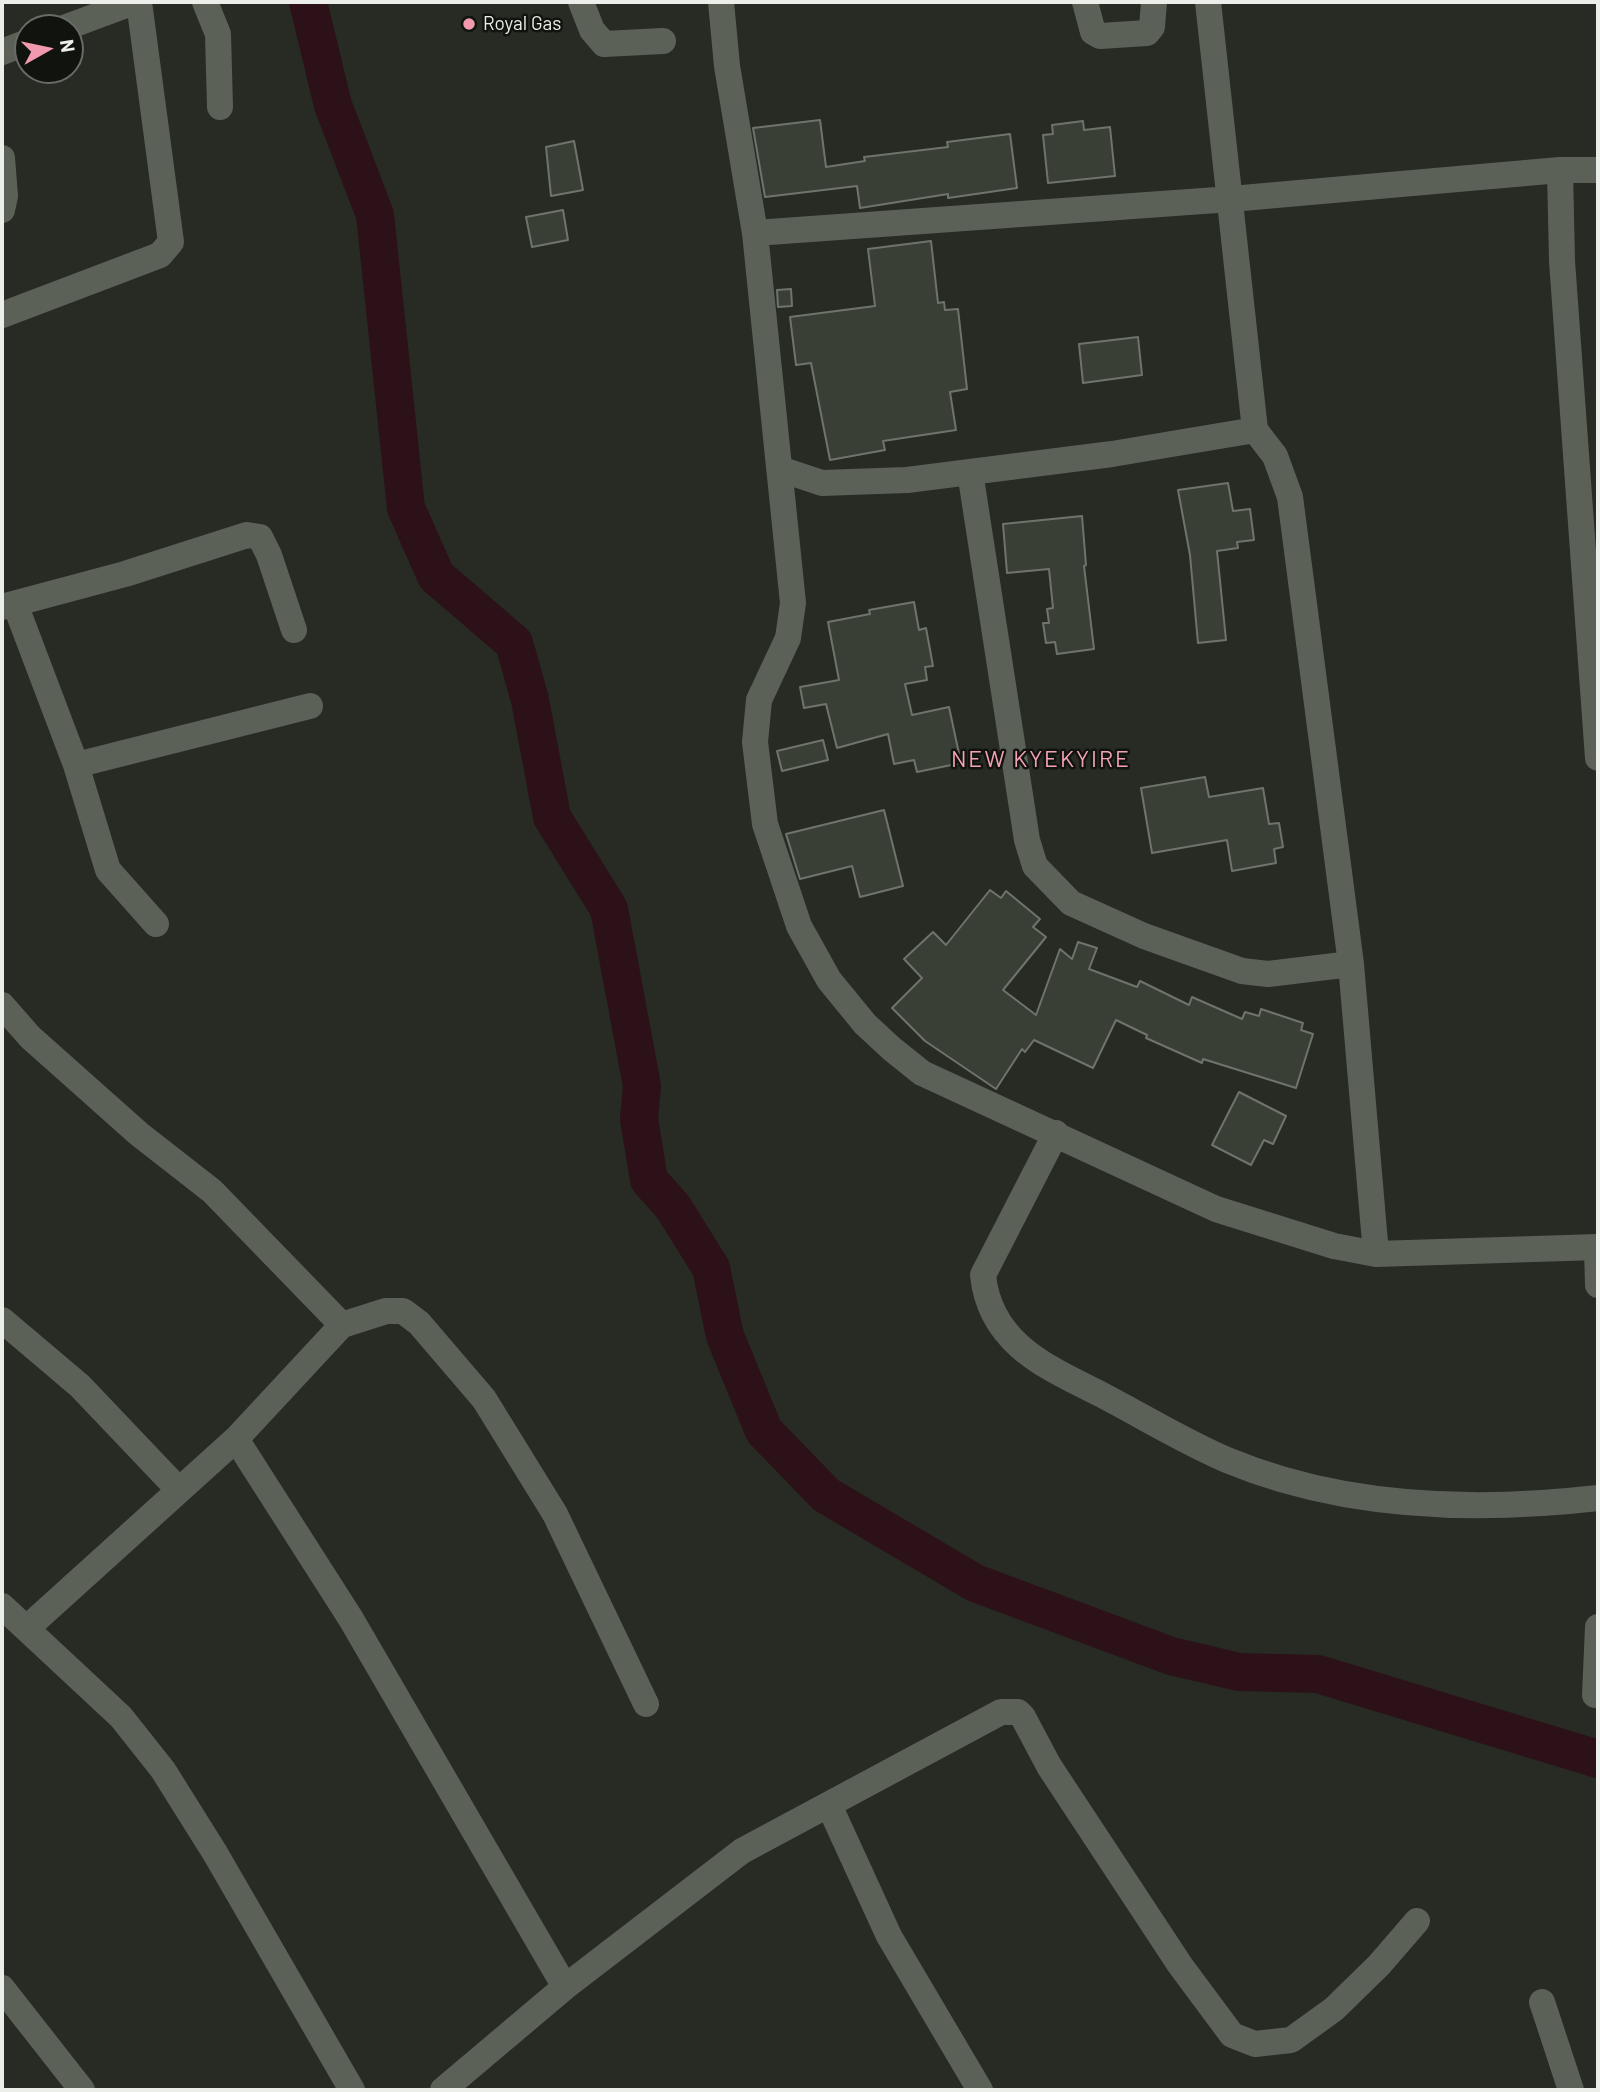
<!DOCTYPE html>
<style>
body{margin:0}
#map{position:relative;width:1600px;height:2092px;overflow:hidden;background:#272b23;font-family:Barlow,sans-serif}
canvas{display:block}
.frame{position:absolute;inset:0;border:4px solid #ebeee9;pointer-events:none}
.north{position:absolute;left:14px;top:14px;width:70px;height:70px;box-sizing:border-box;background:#11130f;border:2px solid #686b66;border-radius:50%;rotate:81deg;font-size:19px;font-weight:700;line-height:28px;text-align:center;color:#ebeee9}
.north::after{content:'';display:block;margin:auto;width:24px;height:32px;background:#f29aad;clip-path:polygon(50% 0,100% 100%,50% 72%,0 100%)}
</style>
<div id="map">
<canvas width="1600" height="2092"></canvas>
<div class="frame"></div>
<div class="north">N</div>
</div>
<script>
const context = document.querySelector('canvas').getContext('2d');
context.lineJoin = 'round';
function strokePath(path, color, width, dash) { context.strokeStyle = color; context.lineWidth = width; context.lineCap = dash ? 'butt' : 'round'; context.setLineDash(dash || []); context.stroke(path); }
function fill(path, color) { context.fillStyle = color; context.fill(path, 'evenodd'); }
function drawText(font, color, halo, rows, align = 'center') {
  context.font = font + ' Barlow,sans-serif'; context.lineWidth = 5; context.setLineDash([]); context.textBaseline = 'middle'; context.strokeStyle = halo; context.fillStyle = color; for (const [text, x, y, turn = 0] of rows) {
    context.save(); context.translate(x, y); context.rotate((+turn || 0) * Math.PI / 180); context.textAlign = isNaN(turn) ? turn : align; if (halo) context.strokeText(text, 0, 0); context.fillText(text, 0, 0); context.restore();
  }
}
const river = new Path2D(`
 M 308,2 L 333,105 L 375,215 L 406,508 L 436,576 L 514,643 L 530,700 L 552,817 L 609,909 L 642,1086 L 639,1119 L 649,1180 L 673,1207 L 711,1268 L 725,1336 L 764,1431 L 826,1495 L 975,1583 L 1171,1656 L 1239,1672 L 1318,1674 L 1598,1759`);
const building = new Path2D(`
 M 820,120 L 826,167 L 865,161 L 864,157 L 948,147 L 947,142 L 1010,134 L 1017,188 L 948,198 L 948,194 L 860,208 L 857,186 L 765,197 L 753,128 Z
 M 1083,121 L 1084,130 L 1110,127 L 1115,176 L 1048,183 L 1043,135 L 1053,134 L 1052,125 Z
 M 574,141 L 583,190 L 551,196 L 546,147 Z
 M 563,210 L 568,240 L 532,247 L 526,217 Z
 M 931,241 L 938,303 L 944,302 L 945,310 L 958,309 L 967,389 L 950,392 L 956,430 L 883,441 L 885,450 L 830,460 L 811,363 L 796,365 L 790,317 L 875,306 L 868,249 Z
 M 791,289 L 792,306 L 778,307 L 777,290 Z
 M 1138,337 L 1142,375 L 1083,383 L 1079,344 Z
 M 1228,483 L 1233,511 L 1250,509 L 1254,540 L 1237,542 L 1238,548 L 1217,551 L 1226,640 L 1198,643 L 1190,555 L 1178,490 Z
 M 1082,516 L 1086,565 L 1084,566 L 1094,649 L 1057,654 L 1055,642 L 1046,643 L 1043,623 L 1049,623 L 1047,609 L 1053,608 L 1049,569 L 1007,573 L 1003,524 Z
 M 914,602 L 919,630 L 926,628 L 933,666 L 925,667 L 927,680 L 905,684 L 912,715 L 949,707 L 961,763 L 917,772 L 914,760 L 894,764 L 888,734 L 837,748 L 826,704 L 804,708 L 800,687 L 839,680 L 828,622 L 870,614 L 869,610 Z
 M 823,740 L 828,760 L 782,771 L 777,751 Z
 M 1205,777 L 1209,797 L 1263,788 L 1269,824 L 1279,823 L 1283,847 L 1274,849 L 1276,863 L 1232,871 L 1227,840 L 1152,853 L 1141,788 Z
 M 884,810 L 903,886 L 860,897 L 852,866 L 800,879 L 786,834 Z
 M 990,890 L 1001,898 L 1006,891 L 1040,919 L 1033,927 L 1046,937 L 1003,990 L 1036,1015 L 1060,949 L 1072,959 L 1078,942 L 1097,948 L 1089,969 L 1137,987 L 1140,981 L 1189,1005 L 1192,997 L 1242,1019 L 1245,1012 L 1259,1016 L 1261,1009 L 1303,1023 L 1301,1030 L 1313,1034 L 1296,1088 L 1203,1059 L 1202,1063 L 1146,1038 L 1147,1035 L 1116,1020 L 1093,1068 L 1034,1040 L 1025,1052 L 1022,1049 L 996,1089 L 925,1041 L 892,1008 L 922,978 L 904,959 L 933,932 L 946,945 Z
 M 1239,1092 L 1286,1116 L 1273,1144 L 1264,1140 L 1251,1165 L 1212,1145 Z`);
const minor = new Path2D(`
 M 205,2 L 218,34 L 220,107
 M 581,2 L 592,30 L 604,44 L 663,41
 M 721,2 L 727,66 L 755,233 L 793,603 L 788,638 L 759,700 L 755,742 L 765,824 L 799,926 L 829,980 L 865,1024 L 892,1049 L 922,1073 L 1216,1209 L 1334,1246 L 1376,1254 L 1598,1247
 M 1085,2 L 1093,32 L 1100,36 L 1147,33 L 1152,27 L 1154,2
 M 1208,2 L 1255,430 L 1275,456 L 1290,497 L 1351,964 L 1376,1254
 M 64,28 L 134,2
 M 2,52 L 28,42
 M 2,158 L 5,196 L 2,210
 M 1560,170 L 1562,261 L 1598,758
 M 755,233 L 1231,199 L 1560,170 L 1598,170
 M 2,315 L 160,255 L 171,242 L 139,2
 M 780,469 L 822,483 L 907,480 L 1112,454 L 1255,430
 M 970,472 L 1027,840 L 1035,866 L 1071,903 L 1144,936 L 1242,971 L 1268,974 L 1351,964
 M 15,604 L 76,765 L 108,870 L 156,924
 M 2,607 L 125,574 L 247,535 L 260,537 L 269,555 L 294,630
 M 76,765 L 310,706
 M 2,1005 L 30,1037 L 139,1134 L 212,1191 L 342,1325
 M 1056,1133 L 983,1275 C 990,1345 1049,1368 1104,1396 C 1144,1417 1185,1442 1227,1460 C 1342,1508 1476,1512 1598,1498
 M 1597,1247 L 1598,1285
 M 2,1320 L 80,1386 L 178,1489
 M 236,1439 L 351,1619 L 565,1987
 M 2,1606 L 121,1717 L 163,1770 L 215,1853 L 352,2090
 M 27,1628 L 236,1439 L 342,1325 L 386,1311 L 403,1311 L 419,1323 L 484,1399 L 555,1514 L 646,1704
 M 1595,1695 L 1598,1627
 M 829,1805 L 889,1936 L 980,2090
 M 2,1988 L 82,2090
 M 1542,2002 L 1571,2090
 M 443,2090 L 565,1987 L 742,1851 L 1001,1712 L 1018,1712 L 1023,1717 L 1049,1766 L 1180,1965 L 1232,2035 L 1255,2044 L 1291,2040 L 1334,2009 L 1379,1965 L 1417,1921`);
const markers = [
 [469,24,7,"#f29aad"]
];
const poiNames = [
 ["Royal Gas",483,24]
];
const quarterNames = [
 ["NEW KYEKYIRE",1041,759]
];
strokePath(river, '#2d1118', 38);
fill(building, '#3a3f36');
strokePath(building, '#6f746b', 2);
strokePath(minor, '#5c6158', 26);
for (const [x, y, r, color] of markers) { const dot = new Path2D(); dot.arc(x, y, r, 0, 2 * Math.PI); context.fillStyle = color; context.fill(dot); strokePath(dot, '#11130f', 2.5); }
drawText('19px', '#ebeee9', '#11130f', poiNames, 'left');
context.letterSpacing = '2px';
drawText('23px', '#f5a3b4', '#11130f', quarterNames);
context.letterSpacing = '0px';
</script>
